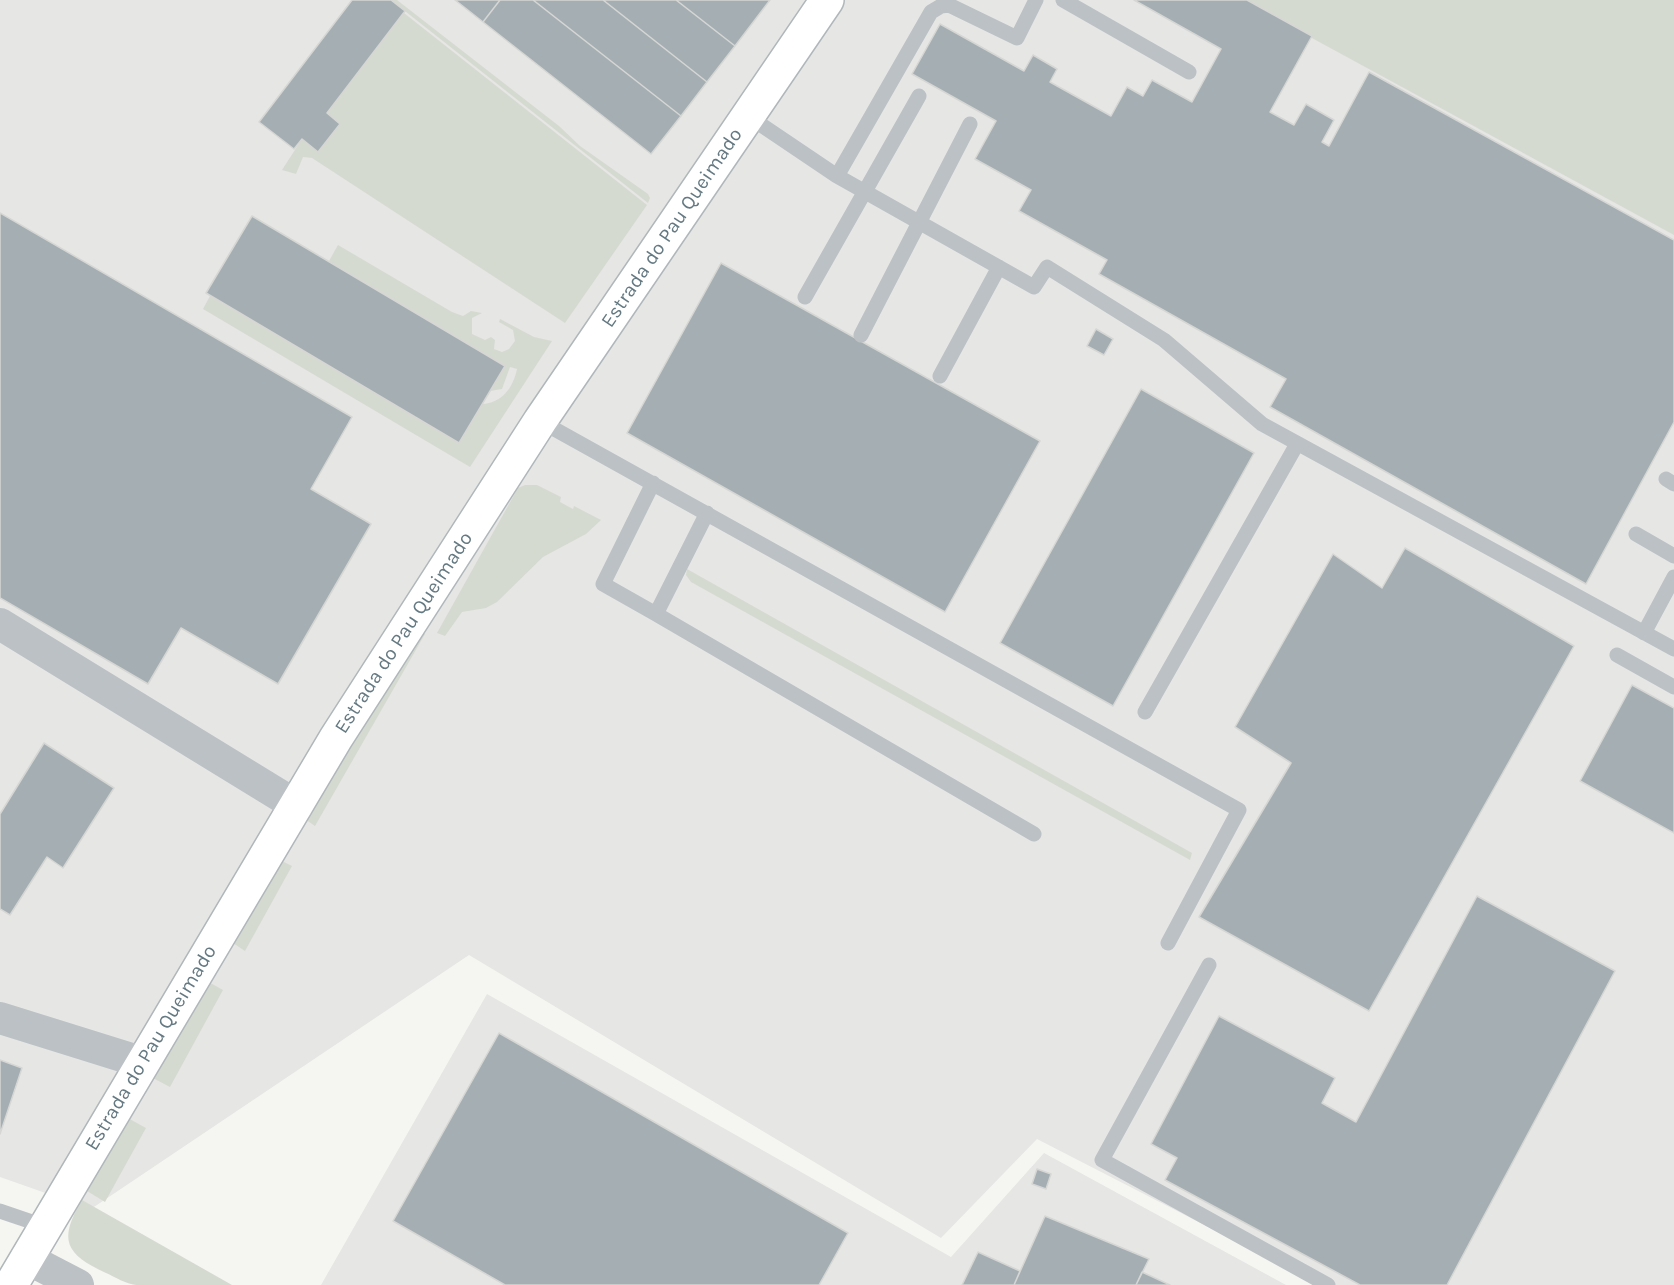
<!DOCTYPE html>
<style>
body{margin:0}
canvas{display:block;background:#f5f5f1}
</style>
<canvas width="1674" height="1285"></canvas>
<script>
const context = document.querySelector('canvas').getContext('2d');
context.lineJoin = 'round';
function fill(path, color) { context.fillStyle = color; context.fill(path, 'evenodd'); }
function strokePath(path, color, width, dash) { context.strokeStyle = color; context.lineWidth = width; context.lineCap = dash ? 'butt' : 'round'; context.setLineDash(dash || []); context.stroke(path); }
function drawText(font, color, halo, rows, align = 'center') {
  context.font = font + ' Karla,sans-serif'; context.lineWidth = 6; context.setLineDash([]); context.textBaseline = 'middle'; context.strokeStyle = halo; context.fillStyle = color; for (const [text, x, y, turn = 0] of rows) {
    context.save(); context.translate(x, y); context.rotate((+turn || 0) * Math.PI / 180); context.textAlign = isNaN(turn) ? turn : align; if (halo) context.strokeText(text, 0, 0); context.fillText(text, 0, 0); context.restore();
  }
}
const built = new Path2D(`
 M 0,0 L 1674,0 L 1674,1285 L 1321,1285 L 1037,1139 L 941,1238 L 469,955 L 91,1209 L 0,1177 Z
 M 487,994 L 951,1257 L 1044,1153 L 1286,1285 L 321,1285 Z`);
const green = new Path2D(`
 M 391,0 L 397,0 L 559,126 L 580,146 L 648,194 L 650,198 L 648,203 Z
 M 1242,0 L 1674,0 L 1674,235 Z
 M 404,13 L 647,205 L 565,323 L 312,158 L 303,157 L 296,174 L 282,170 L 302,139 L 319,151 L 340,124 L 327,113 Z
 M 338,245 L 452,312 L 463,316 L 471,311 L 482,313 L 472,318 L 472,334 L 485,340 L 491,337 L 495,340 L 494,349 L 502,352 L 509,349 L 515,341 L 513,330 L 499,322 L 500,319 L 534,337 L 552,341 L 470,467 L 203,309 L 210,296 L 459,443 L 482,404 C 502,403 513,388 517,369 L 510,367 L 502,389 L 490,391 L 504,365 L 329,261 Z
 M 525,485 L 537,485 L 561,497 L 560,502 L 573,509 L 574,506 L 601,520 L 586,534 L 543,557 L 497,602 L 486,608 L 462,612 L 445,636 L 437,633 L 518,488 Z
 M 687,569 L 1192,853 L 1190,860 L 691,582 L 686,575 Z
 M 417,629 L 425,634 L 315,826 L 299,815 Z
 M 274,857 L 292,866 L 245,951 L 227,939 Z
 M 205,980 L 223,990 L 170,1087 L 151,1077 Z
 M 126,1117 L 146,1128 L 105,1202 L 87,1191 Z
 M 82,1200 L 232,1285 C 201,1285 167,1285 136,1285 C 126,1284 115,1277 106,1273 C 65,1254 58,1240 82,1200 Z`);
const building = new Path2D(`
 M 352,0 L 391,0 L 405,11 L 327,113 L 340,124 L 318,152 L 302,139 L 294,149 L 259,122 Z
 M 455,0 L 500,0 L 483,22 Z
 M 500,0 L 533,0 L 681,116 L 651,154 L 483,22 Z
 M 533,0 L 603,0 L 707,82 L 681,116 Z
 M 603,0 L 676,0 L 735,46 L 707,82 Z
 M 676,0 L 770,0 L 735,46 Z
 M 1134,0 L 1247,0 L 1312,36 L 1270,112 L 1294,125 L 1306,104 L 1334,120 L 1322,142 L 1329,146 L 1369,72 L 1674,240 L 1674,422 L 1586,584 L 1270,407 L 1286,379 L 1099,274 L 1107,260 L 1019,211 L 1031,190 L 975,159 L 996,121 L 912,74 L 940,24 L 1024,71 L 1033,55 L 1057,69 L 1050,82 L 1111,116 L 1127,87 L 1143,96 L 1152,80 L 1192,102 L 1221,49 Z
 M 0,213 L 352,417 L 311,489 L 371,524 L 278,684 L 181,628 L 148,684 L 0,598 Z
 M 252,216 L 505,366 L 459,443 L 206,293 Z
 M 721,263 L 1040,441 L 945,612 L 627,433 Z
 M 1096,329 L 1113,339 L 1104,355 L 1087,346 Z
 M 1141,389 L 1254,453 L 1113,706 L 1000,643 Z
 M 1405,548 L 1574,646 L 1369,1011 L 1199,917 L 1291,763 L 1235,727 L 1333,554 L 1382,588 Z
 M 1632,685 L 1674,708 L 1674,833 L 1580,781 Z
 M 44,743 L 114,788 L 63,868 L 47,857 L 10,915 L 0,909 L 0,814 Z
 M 1477,896 L 1615,971 L 1447,1285 L 1360,1285 L 1165,1180 L 1177,1158 L 1151,1144 L 1219,1016 L 1335,1078 L 1322,1103 L 1356,1122 Z
 M 499,1033 L 848,1233 L 819,1285 L 505,1285 L 393,1221 Z
 M 0,1060 L 22,1068 L 0,1134 Z
 M 1037,1169 L 1051,1174 L 1046,1189 L 1032,1184 Z
 M 1045,1216 L 1149,1259 L 1136,1285 L 1014,1285 Z
 M 978,1252 L 1020,1271 L 1014,1285 L 962,1285 Z
 M 1142,1272 L 1170,1285 L 1136,1285 Z`);
const lane = new Path2D(`
 M 1063,0 L 1189,72
 M 748,116 L 837,176 L 1034,287 L 1047,267 L 1164,340 L 1262,424 L 1674,649
 M 837,176 L 931,12 L 941,6 L 949,5 L 1017,38 L 1036,0
 M 805,297 L 919,96
 M 861,335 L 970,124
 M 940,376 L 999,267
 M 540,421 L 1239,810 L 1168,943
 M 1666,479 L 1674,484
 M 653,483 L 603,584 L 656,614
 M 707,513 L 656,614 L 1034,834
 M 1636,534 L 1674,556
 M 1644,633 L 1674,577
 M 1617,655 L 1674,687
 M 1145,712 L 1297,444
 M 1209,965 L 1102,1160 L 1328,1285
 M 0,1211 L 44,1226`);
const street = new Path2D(`
 M 0,624 L 297,806
 M 0,1018 L 141,1062
 M 26,1258 L 78,1285`);
const secondary = new Path2D(`
 M 11,1285 L 336,738 L 540,421 L 827,0`);
const streetNames = [
 ["Estrada do Pau Queimado",672,228,-56],
 ["Estrada do Pau Queimado",404,633,-57],
 ["Estrada do Pau Queimado",151,1048,-59]
];
fill(built, '#e6e6e5');
fill(green, '#d5dad1');
fill(building, '#a5afb3');
strokePath(building, '#d6d6d4', 1.5);
strokePath(secondary, '#b0b7ba', 36);
strokePath(lane, '#bbc1c4', 15);
strokePath(street, '#bbc1c4', 32);
strokePath(secondary, '#fff', 33);
drawText('20px', '#647982', '#fff', streetNames);
</script>
